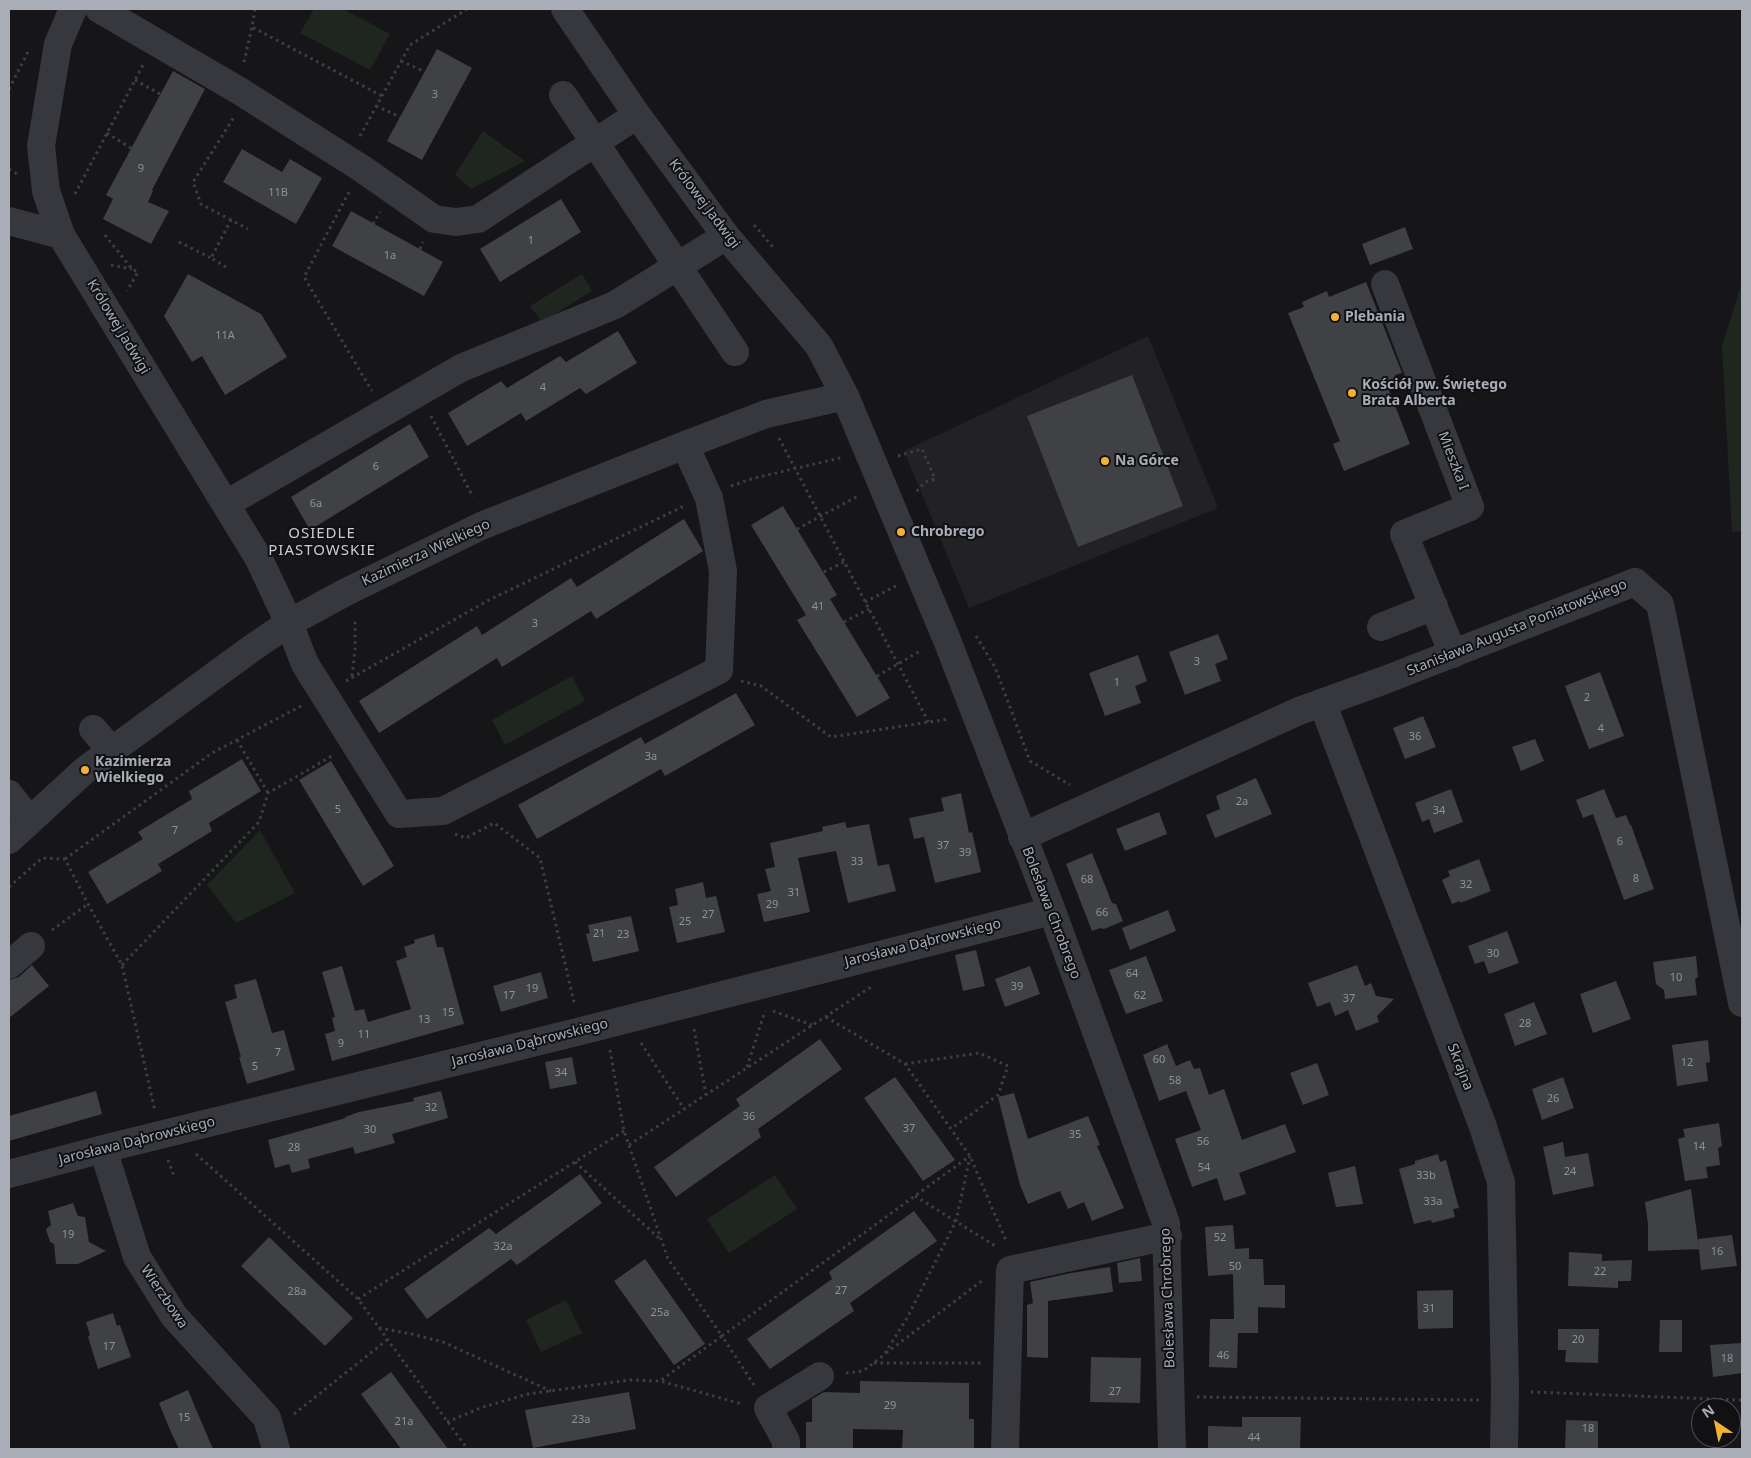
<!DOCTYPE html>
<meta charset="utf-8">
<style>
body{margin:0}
#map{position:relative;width:1751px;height:1458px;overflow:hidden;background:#161618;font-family:"Noto Sans",sans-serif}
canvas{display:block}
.frame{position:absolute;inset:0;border:10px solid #a8adb8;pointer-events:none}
.north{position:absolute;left:1691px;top:1398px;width:50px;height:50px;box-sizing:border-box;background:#111113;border:1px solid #4d4f55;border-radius:50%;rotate:326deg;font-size:14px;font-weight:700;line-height:20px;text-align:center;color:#a8adb8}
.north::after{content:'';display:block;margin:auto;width:18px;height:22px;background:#f2b134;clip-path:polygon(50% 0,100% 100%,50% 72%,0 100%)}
</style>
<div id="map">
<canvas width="1751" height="1458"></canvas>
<div class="frame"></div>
<div class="north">N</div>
</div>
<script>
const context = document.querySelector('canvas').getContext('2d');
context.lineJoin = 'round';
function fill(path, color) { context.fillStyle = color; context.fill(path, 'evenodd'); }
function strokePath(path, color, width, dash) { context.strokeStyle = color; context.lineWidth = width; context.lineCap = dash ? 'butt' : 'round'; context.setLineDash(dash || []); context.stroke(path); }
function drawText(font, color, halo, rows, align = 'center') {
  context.font = font + ' "Noto Sans",sans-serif'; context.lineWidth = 4; context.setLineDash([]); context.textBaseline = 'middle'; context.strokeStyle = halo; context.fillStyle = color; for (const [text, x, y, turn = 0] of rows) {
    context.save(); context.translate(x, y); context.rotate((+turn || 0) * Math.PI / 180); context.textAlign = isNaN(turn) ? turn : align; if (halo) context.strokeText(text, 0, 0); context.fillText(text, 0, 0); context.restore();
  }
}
const built = new Path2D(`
 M 1148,336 L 1218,508 L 969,608 L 904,451 Z`);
const green = new Path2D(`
 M 314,9 L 343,9 L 390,34 L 370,70 L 300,33 Z
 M 483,131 L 525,161 L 471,189 L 455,175 Z
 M 582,274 L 592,291 L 542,322 L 530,306 Z
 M 1742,282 L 1742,531 L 1732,532 L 1722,346 Z
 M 572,676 L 585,701 L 505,745 L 492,720 Z
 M 260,830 L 295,893 L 236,923 L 207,885 Z
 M 775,1175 L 797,1209 L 729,1253 L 707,1219 Z
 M 566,1300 L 582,1333 L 541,1352 L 526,1320 Z`);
const building = new Path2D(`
 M 437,49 L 472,68 L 422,160 L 387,141 Z
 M 173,71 L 205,89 L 152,190 L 153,191 L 148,202 L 169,211 L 151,244 L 103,219 L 113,199 L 106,195 Z
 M 242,149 L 282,172 L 290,159 L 322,178 L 296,224 L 223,182 Z
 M 561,199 L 581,232 L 500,282 L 480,249 Z
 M 351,211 L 443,262 L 424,296 L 332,246 Z
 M 1405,227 L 1413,249 L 1370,265 L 1362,244 Z
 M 188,274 L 261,314 L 287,357 L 225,395 L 202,356 L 192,362 L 164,316 Z
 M 1366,282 L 1402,373 L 1395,375 L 1398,381 L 1387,385 L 1410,444 L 1344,471 L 1333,444 L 1340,441 L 1288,313 L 1304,307 L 1302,302 L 1327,291 L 1329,297 Z
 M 618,331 L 637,363 L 586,394 L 580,388 L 526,421 L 521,413 L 467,446 L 448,413 L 501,381 L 507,388 L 560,356 L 566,362 Z
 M 1132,375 L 1183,506 L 1078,547 L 1027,416 Z
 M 410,424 L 429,457 L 310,530 L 291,497 Z
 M 783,506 L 837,595 L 830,599 L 890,698 L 857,717 L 797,620 L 806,615 L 751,525 Z
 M 684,519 L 703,551 L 596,619 L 591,611 L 502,667 L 497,658 L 379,733 L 359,701 L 477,626 L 482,635 L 571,578 L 577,587 Z
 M 1218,634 L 1228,659 L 1215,664 L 1221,681 L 1185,695 L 1169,652 Z
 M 1138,655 L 1147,681 L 1135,686 L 1141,703 L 1105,716 L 1089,673 Z
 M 1600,672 L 1624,736 L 1589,749 L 1565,686 Z
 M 736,693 L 755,725 L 665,776 L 661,769 L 537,839 L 518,805 L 641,737 L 645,744 Z
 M 1423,716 L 1436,747 L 1405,759 L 1393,728 Z
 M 1535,739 L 1544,761 L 1521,771 L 1512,747 Z
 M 242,759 L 261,791 L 209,823 L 212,831 L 158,864 L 162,871 L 107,904 L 88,872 L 143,839 L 138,832 L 192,799 L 189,791 Z
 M 331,761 L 394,866 L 363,886 L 299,780 Z
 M 1256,778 L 1272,814 L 1215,838 L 1206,815 L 1220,809 L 1216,796 Z
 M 1451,789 L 1463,822 L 1434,833 L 1429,819 L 1422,822 L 1415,803 Z
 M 1604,789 L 1616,818 L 1626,815 L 1630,825 L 1631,825 L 1654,889 L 1624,900 L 1593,814 L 1583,818 L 1576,800 Z
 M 961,793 L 969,833 L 972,832 L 981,872 L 935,883 L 924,837 L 914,839 L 909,818 L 944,811 L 941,798 Z
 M 1159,812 L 1167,834 L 1125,851 L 1116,829 Z
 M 845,822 L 847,828 L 869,824 L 878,866 L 889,864 L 896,891 L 848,903 L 836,851 L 798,858 L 810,912 L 764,922 L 757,894 L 771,891 L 765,869 L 775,867 L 770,843 L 823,831 L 822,827 Z
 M 1092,853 L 1112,903 L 1116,904 L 1123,921 L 1104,929 L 1100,928 L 1092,931 L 1066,864 Z
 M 1479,859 L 1491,891 L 1460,903 L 1460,901 L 1452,904 L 1442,880 L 1450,876 L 1448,871 Z
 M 703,882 L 706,898 L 716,896 L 725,932 L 677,943 L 669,907 L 678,905 L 675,889 Z
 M 1168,910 L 1176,931 L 1130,950 L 1122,928 Z
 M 631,916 L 639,951 L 593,962 L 586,934 L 590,933 L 588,925 Z
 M 1507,931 L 1519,963 L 1489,974 L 1484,961 L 1475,964 L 1468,946 Z
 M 434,934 L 437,947 L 443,947 L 464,1024 L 332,1061 L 325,1034 L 335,1031 L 332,1018 L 335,1017 L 322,972 L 342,966 L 355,1011 L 364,1009 L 368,1022 L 411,1009 L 396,961 L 407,957 L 404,947 L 415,943 L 414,940 Z
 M 976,950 L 985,986 L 963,991 L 955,955 Z
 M 1146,956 L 1163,1001 L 1126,1014 L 1109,970 Z
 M 1696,956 L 1698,977 L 1695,979 L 1697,995 L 1665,999 L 1664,990 L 1656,984 L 1653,962 Z
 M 32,965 L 49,986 L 9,1018 L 9,980 L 19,977 Z
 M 1357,965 L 1365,986 L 1371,983 L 1376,996 L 1394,999 L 1377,1016 L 1379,1022 L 1356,1031 L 1348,1010 L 1335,1016 L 1330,1002 L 1317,1007 L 1308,983 Z
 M 1030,966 L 1040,994 L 1005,1007 L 995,979 Z
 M 541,972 L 548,998 L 501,1012 L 493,986 Z
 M 256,979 L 272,1033 L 284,1030 L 295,1070 L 247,1084 L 239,1057 L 241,1057 L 225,1002 L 237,998 L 234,985 Z
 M 1616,981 L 1631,1019 L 1593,1033 L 1580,994 Z
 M 1534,1002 L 1547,1034 L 1515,1046 L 1504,1014 Z
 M 820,1039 L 842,1069 L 758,1129 L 761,1137 L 676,1197 L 654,1167 L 740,1106 L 736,1099 Z
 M 1708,1040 L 1710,1062 L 1706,1063 L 1708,1081 L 1677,1086 L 1672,1045 Z
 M 1167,1044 L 1176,1066 L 1190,1060 L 1194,1069 L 1200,1068 L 1209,1095 L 1224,1089 L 1242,1140 L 1285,1124 L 1296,1152 L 1239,1173 L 1246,1194 L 1224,1201 L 1217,1178 L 1192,1187 L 1175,1139 L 1201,1130 L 1186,1091 L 1159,1101 L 1143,1055 Z
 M 572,1057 L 577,1084 L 550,1089 L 545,1062 Z
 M 1317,1063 L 1329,1095 L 1303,1105 L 1290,1073 Z
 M 895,1077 L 955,1160 L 923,1181 L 864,1098 Z
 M 1563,1077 L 1574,1108 L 1542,1120 L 1532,1089 Z
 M 96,1091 L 102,1114 L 9,1141 L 9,1116 Z
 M 441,1091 L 448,1118 L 392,1134 L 395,1143 L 355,1154 L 353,1147 L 308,1159 L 310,1168 L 292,1173 L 289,1164 L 275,1168 L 268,1140 L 346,1118 L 345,1117 L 359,1112 L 414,1101 L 413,1098 Z
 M 1014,1093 L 1028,1139 L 1088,1116 L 1100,1145 L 1097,1146 L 1124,1208 L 1092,1221 L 1084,1202 L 1068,1209 L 1060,1191 L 1028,1204 L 1020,1185 L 998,1097 Z
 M 1719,1123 L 1722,1146 L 1718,1148 L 1720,1165 L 1706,1167 L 1708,1178 L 1685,1181 L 1678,1139 L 1685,1137 L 1683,1129 Z
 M 1563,1142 L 1565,1157 L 1588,1153 L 1594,1186 L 1553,1195 L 1543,1147 Z
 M 1438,1154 L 1440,1162 L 1446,1160 L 1459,1208 L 1453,1209 L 1455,1217 L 1432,1223 L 1431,1220 L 1414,1224 L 1399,1169 L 1415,1164 L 1415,1161 Z
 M 1355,1166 L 1363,1204 L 1336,1207 L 1328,1173 Z
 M 580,1174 L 602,1203 L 517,1265 L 511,1259 L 427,1319 L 404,1289 L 489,1228 L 496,1234 Z
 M 1691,1189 L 1699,1249 L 1648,1251 L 1648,1224 L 1645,1202 Z
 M 73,1203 L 78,1216 L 85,1217 L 89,1242 L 106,1251 L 78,1264 L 56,1264 L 54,1244 L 50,1242 L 46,1229 L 51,1225 L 48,1211 Z
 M 914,1211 L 937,1241 L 850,1303 L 854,1311 L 770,1369 L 747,1339 L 832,1279 L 829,1272 Z
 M 1233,1225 L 1235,1249 L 1249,1248 L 1249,1259 L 1263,1259 L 1264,1285 L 1285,1285 L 1285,1308 L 1258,1307 L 1258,1333 L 1238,1333 L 1237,1368 L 1209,1367 L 1210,1319 L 1234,1319 L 1233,1274 L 1208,1276 L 1205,1227 Z
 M 1732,1235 L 1737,1266 L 1701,1270 L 1698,1239 Z
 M 269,1237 L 353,1318 L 325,1346 L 241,1266 Z
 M 1569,1252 L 1602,1254 L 1602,1261 L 1632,1260 L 1631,1281 L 1618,1281 L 1618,1288 L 1568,1286 Z
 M 1140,1258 L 1142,1281 L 1119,1283 L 1117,1263 Z
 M 645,1259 L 705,1344 L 674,1365 L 614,1281 Z
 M 1110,1267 L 1113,1292 L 1048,1301 L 1048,1358 L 1027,1357 L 1027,1305 L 1033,1303 L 1030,1282 L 1071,1273 Z
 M 1453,1290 L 1453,1328 L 1418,1329 L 1417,1291 Z
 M 113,1313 L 117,1326 L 120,1325 L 131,1357 L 98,1369 L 88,1337 L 90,1335 L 86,1322 Z
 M 1660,1320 L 1682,1320 L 1682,1352 L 1659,1352 Z
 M 1558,1329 L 1599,1329 L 1598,1363 L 1565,1362 L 1566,1350 L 1558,1350 Z
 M 1742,1343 L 1742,1373 L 1713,1377 L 1710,1345 Z
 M 1091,1357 L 1141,1358 L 1140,1403 L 1090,1402 Z
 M 391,1372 L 448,1449 L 401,1449 L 361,1394 Z
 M 860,1381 L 969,1383 L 969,1419 L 974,1419 L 974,1449 L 902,1449 L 903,1430 L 853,1429 L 853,1449 L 806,1449 L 806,1422 L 812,1422 L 812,1399 L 824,1392 L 860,1393 Z
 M 188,1390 L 198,1414 L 213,1449 L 179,1449 L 170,1430 L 159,1403 Z
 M 629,1392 L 636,1429 L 533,1448 L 525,1410 Z
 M 1242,1417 L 1301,1417 L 1300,1449 L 1208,1449 L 1208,1426 L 1242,1427 Z
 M 1566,1420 L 1598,1421 L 1598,1449 L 1565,1449 Z`);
const path = new Path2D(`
 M 255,9 L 252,27 L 382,96
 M 401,61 L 425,72
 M 244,62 L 252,27
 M 135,80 L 160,94
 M 9,89 L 29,50
 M 376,106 L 400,117
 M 107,133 L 131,148
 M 360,136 L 410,45 L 467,9
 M 9,169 L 17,174
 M 349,192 L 304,277 L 372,391
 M 75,194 L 143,65
 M 231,220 L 201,204 L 193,182 L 234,117
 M 373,224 L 380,212
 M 754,225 L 773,247
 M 105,235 L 132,269 L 138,272 L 127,291
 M 179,242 L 211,258
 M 420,249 L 423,242
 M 111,265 L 132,269
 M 226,267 L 211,258 L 231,220 L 248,229
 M 431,416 L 473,497
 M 779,438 L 929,723
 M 898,456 L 922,449 L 935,479 L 925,482 L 914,494
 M 731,486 L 751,479 L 844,457
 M 797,529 L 858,496
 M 824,572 L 844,562
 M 865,602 L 896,586
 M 844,622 L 869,609
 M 976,636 L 995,667 L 1030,761 L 1070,785
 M 352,676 L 355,650 L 355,618
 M 877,676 L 922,650
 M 346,681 L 489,600 L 684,506
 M 741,681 L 761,686 L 831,737 L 949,719
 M 237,740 L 268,793
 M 455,834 L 466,838 L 494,823 L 540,858 L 575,1006
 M 65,859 L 212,753 L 301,706
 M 9,887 L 42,858 L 65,859 L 88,904 L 122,965 L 155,1111
 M 52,930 L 88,904
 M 122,965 L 259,822 L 268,793 L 332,756
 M 773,1011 L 812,1025
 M 826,1017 L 905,1064 L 970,1156 L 1007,1243
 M 694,1029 L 706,1095
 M 641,1043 L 684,1109
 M 610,1050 L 624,1131 L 668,1259 L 722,1336 L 660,1381
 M 905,1064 L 979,1053 L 1008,1066 L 998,1095 L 952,1128
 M 747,1067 L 765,1011
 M 629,1145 L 874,985
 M 196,1154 L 358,1299 L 466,1447 L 466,1449
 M 168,1160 L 174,1176
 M 575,1162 L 660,1239
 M 915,1196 L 997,1247
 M 358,1299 L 624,1131
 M 379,1328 L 412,1334 L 443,1342 L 551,1391
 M 886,1353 L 983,1280
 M 874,1363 L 983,1363
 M 846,1373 L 863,1371 L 884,1355 L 907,1318 L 956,1221 L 970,1157
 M 754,1385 L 722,1336 L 970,1156
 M 1531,1392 L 1742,1400
 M 1197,1397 L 1479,1400
 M 294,1414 L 387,1340
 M 447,1422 L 483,1407 L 528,1394 L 630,1380 L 660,1381 L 742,1404`);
const minor = new Path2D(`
 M 73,9 L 58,44 L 41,146 L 46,191 L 61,235 L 259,559 L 289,623 L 305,664 L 399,814 L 443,811 L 719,670 L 723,571 L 709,498 L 685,445
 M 99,9 L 238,90 L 361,168 L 434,219 L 456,222 L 478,219 L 637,115
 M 565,9 L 637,115 L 726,236 L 819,346 L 845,396 L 947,640 L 1052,911 L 1166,1223 L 1172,1449
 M 563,95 L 735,352
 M 9,221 L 61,235
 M 1385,284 L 1470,507 L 1404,534 L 1453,654
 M 226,504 L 461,368 L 615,305 L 726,236
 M 1381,627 L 1434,606
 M 1320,703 L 1327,715 L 1482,1124 L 1501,1182 L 1505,1390 L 1504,1449
 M 93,729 L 112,751
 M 9,794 L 30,821
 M 1022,837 L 1299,711 L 1385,680 L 1635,582 L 1660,604 L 1742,1003
 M 9,840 L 85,770 L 255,646 L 289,623 L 346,592 L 481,526 L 685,445 L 766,414 L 845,396
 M 9,965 L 31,946
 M 103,1149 L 137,1257 L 174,1316 L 267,1418 L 276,1449
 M 9,1174 L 103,1149 L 581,1031 L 1052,911
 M 786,1449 L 786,1441 L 768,1408 L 820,1376
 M 1005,1449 L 1010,1270 L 1168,1236`);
const markers = [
 [1335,317,5,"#f2b134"],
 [1352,393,5,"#f2b134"],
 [1105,461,5,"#f2b134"],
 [901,532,5,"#f2b134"],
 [85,770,5,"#f2b134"]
];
const numberNames = [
 ["3",435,95],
 ["9",141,169],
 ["11B",278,193],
 ["1",531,241],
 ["1a",390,256],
 ["11A",225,336],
 ["4",543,388],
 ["6",376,467],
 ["6a",316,504],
 ["41",818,607],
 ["3",535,624],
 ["3",1197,662],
 ["1",1117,683],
 ["2",1587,698],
 ["4",1601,729],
 ["36",1415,737],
 ["3a",651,757],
 ["2a",1242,802],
 ["5",338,810],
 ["34",1439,811],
 ["7",175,831],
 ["6",1620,842],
 ["37",943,846],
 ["39",965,853],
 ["33",857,862],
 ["8",1636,879],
 ["68",1087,880],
 ["32",1466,885],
 ["31",794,893],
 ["29",772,905],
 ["66",1102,913],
 ["27",708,915],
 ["25",685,922],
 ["21",599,934],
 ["23",623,935],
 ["30",1493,954],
 ["64",1132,974],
 ["10",1676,978],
 ["39",1017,987],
 ["19",532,989],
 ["17",509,996],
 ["62",1140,996],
 ["37",1349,999],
 ["15",448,1013],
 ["13",424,1020],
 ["28",1525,1024],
 ["11",364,1035],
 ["9",341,1044],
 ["7",278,1053],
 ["60",1159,1060],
 ["12",1687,1063],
 ["5",255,1067],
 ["34",561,1073],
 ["58",1175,1081],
 ["26",1553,1099],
 ["32",431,1108],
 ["36",749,1117],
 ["37",909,1129],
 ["30",370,1130],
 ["35",1075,1135],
 ["56",1203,1142],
 ["14",1699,1147],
 ["28",294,1148],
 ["54",1204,1168],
 ["24",1570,1172],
 ["33b",1426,1176],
 ["33a",1433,1202],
 ["19",68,1235],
 ["52",1220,1238],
 ["32a",503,1247],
 ["16",1717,1252],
 ["50",1235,1267],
 ["22",1600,1272],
 ["27",841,1291],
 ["28a",297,1292],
 ["31",1429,1309],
 ["25a",660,1313],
 ["20",1578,1340],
 ["17",109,1347],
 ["46",1223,1356],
 ["18",1727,1359],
 ["27",1115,1392],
 ["29",890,1406],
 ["15",184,1418],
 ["23a",581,1420],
 ["21a",404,1422],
 ["18",1588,1429],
 ["44",1254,1438]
];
const streetNames = [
 ["Królowej Jadwigi",704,204,53],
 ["Królowej Jadwigi",118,327,59],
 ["Mieszka I",1453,461,69],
 ["Kazimierza Wielkiego",426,553,-25],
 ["Stanisława Augusta Poniatowskiego",1517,628,-22],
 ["Bolesława Chrobrego",1051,913,69],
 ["Jarosława Dąbrowskiego",923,943,-14],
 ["Jarosława Dąbrowskiego",530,1043,-14],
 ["Skrajna",1460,1067,69],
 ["Jarosława Dąbrowskiego",137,1141,-14],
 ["Wierzbowa",164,1297,56],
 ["Bolesława Chrobrego",1168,1298,-92]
];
const poiNames = [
 ["Plebania",1345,317],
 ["Kościół pw. Świętego",1362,385],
 ["Brata Alberta",1362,401],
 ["Na Górce",1115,461],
 ["Chrobrego",911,532],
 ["Kazimierza",95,762],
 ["Wielkiego",95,778]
];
const neighbourhoodNames = [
 ["OSIEDLE",322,534],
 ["PIASTOWSKIE",322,551]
];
fill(built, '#222225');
fill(green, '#1e261f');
fill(building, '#404145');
strokePath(path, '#3d3f44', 3, [2.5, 4]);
strokePath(minor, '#37383d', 28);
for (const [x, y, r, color] of markers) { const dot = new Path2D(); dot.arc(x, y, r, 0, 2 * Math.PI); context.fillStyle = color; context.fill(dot); strokePath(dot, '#111113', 2); }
drawText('11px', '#8e929b', null, numberNames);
drawText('14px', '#a8adb8', '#111113', streetNames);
drawText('bold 14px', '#a8adb8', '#111113', poiNames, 'left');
context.letterSpacing = '1px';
drawText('15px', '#c9ccd4', '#111113', neighbourhoodNames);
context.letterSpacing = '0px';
</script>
